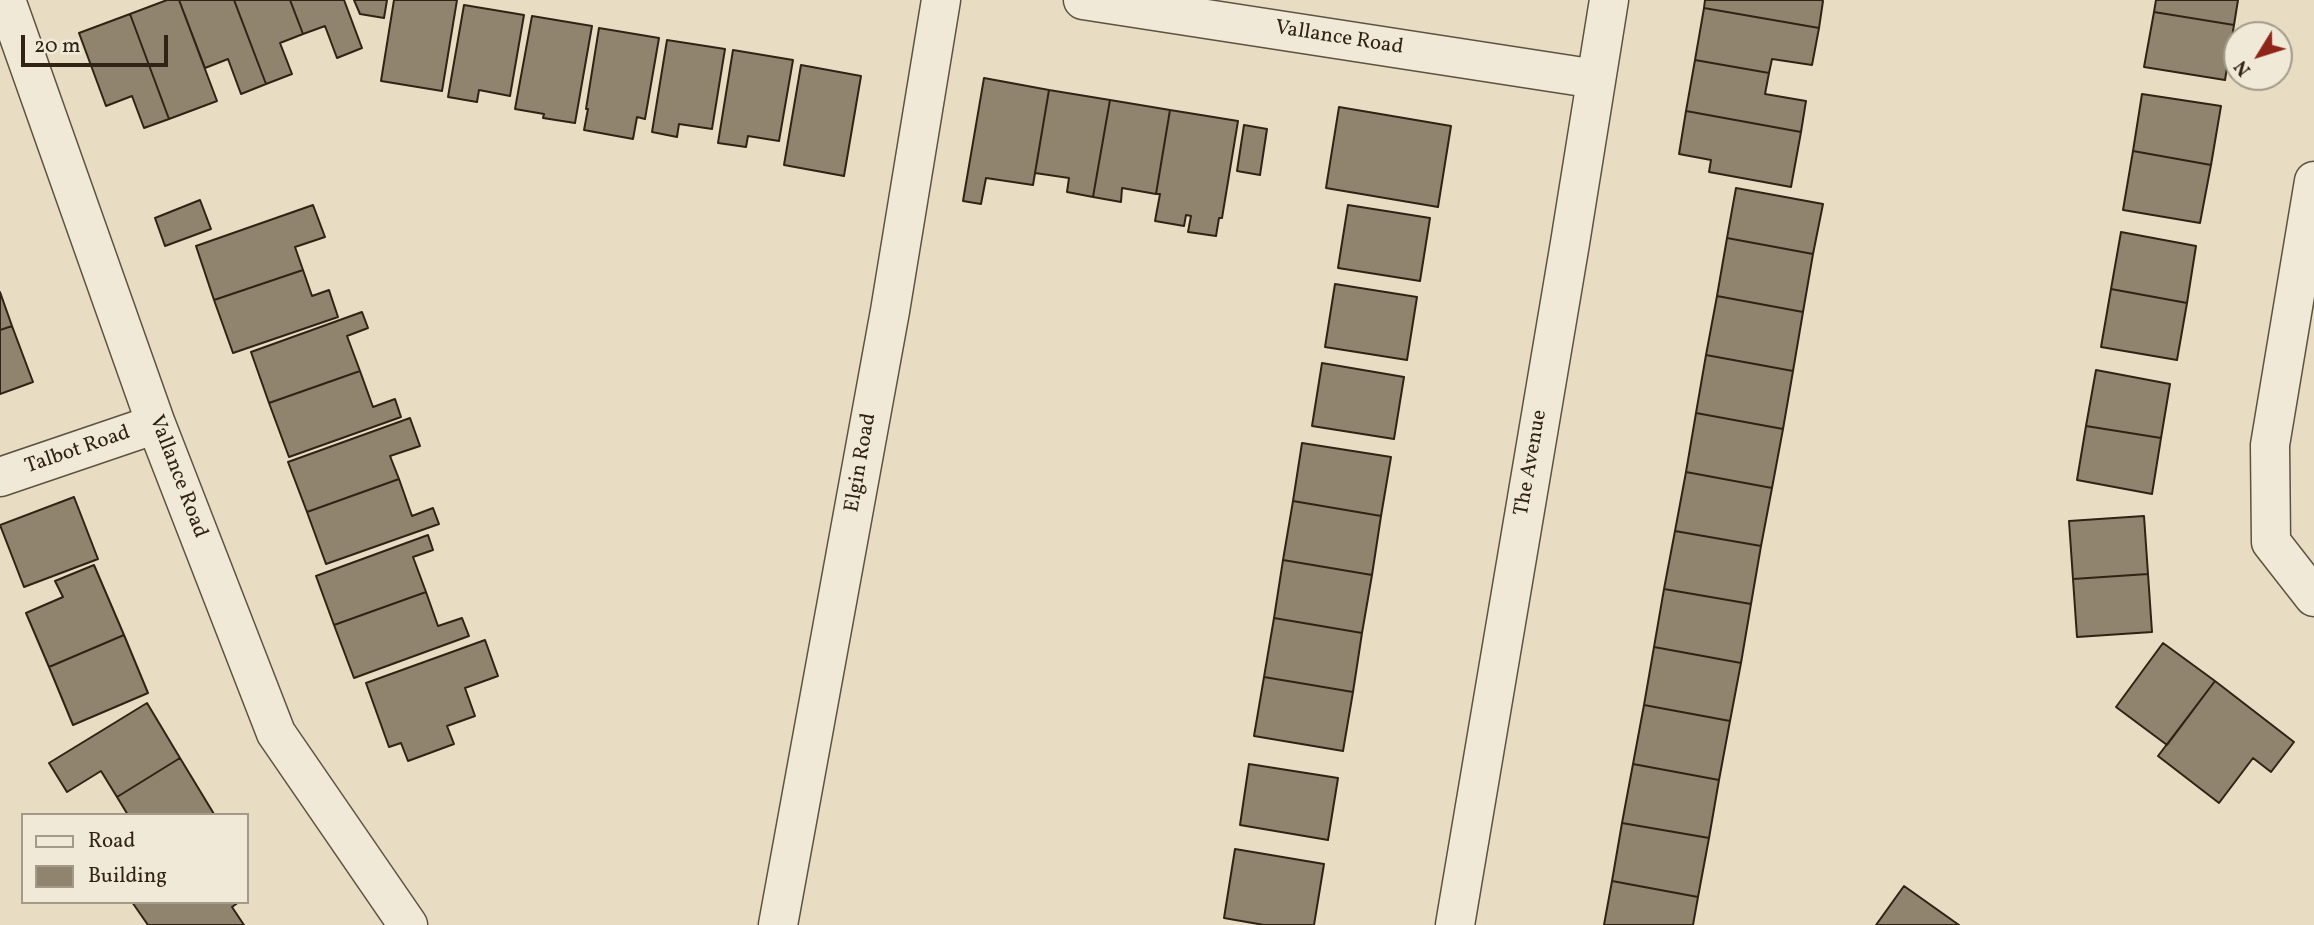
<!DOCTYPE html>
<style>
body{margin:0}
#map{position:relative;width:2314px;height:925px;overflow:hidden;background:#e8ddc3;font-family:Vollkorn,serif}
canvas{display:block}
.legend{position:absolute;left:21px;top:813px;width:228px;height:91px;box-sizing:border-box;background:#f0e9d8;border:2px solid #a39a8a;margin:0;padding:9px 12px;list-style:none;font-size:21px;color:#302315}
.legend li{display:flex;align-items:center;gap:14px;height:35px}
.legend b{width:35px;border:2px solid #a39a8a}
.north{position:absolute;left:2223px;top:21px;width:70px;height:70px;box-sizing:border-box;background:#f0e9d8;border:2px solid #a39a8a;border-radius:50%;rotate:232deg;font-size:19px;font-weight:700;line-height:28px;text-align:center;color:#302315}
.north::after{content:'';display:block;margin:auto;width:24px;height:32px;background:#8f2418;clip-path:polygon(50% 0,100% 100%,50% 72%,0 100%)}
.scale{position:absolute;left:21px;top:35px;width:147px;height:32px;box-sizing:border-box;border:4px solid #302315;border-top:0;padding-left:9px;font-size:21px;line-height:24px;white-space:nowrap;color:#302315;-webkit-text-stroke:5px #f0e9d8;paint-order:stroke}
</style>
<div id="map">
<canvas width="2314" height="925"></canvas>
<ul class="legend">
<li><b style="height:9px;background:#f0e9d8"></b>Road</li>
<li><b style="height:19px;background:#90846f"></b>Building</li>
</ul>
<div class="north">N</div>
<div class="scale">20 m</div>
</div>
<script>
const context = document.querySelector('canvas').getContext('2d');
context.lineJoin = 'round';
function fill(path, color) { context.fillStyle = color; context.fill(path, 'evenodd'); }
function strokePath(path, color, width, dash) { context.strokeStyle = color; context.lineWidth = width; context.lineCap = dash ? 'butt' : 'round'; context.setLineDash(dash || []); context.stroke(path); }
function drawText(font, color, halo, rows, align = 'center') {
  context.font = font + ' Vollkorn,serif'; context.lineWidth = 7; context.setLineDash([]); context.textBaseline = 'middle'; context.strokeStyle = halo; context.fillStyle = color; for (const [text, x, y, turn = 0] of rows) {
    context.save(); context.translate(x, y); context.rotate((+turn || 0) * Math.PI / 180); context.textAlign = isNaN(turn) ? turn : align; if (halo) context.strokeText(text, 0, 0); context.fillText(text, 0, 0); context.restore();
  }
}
const building = new Path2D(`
 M 167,0 L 179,0 L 217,101 L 169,119 L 130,14 Z
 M 179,0 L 234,0 L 266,84 L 241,94 L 228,59 L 205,68 Z
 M 234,0 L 290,0 L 303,34 L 280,43 L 292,74 L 266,84 Z
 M 290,0 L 344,0 L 362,48 L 337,58 L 325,26 L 303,34 Z
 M 354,0 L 387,0 L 384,18 L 360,14 Z
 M 394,0 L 457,0 L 442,91 L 381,81 Z
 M 1705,0 L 1821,0 L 1823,1 L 1819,28 L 1704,8 Z
 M 2156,0 L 2238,0 L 2234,25 L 2154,12 Z
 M 464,5 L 524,15 L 510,96 L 479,90 L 477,102 L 448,97 Z
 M 1704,8 L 1819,28 L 1812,65 L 1772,59 L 1769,73 L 1695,60 Z
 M 2154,12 L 2234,25 L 2225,80 L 2144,67 Z
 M 130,14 L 169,119 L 144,128 L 132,96 L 106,106 L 79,33 Z
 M 532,16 L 592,26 L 575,123 L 543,118 L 544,114 L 515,109 Z
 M 599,28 L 659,38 L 645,119 L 637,117 L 633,139 L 584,130 L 588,109 L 586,109 Z
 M 667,40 L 725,49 L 712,129 L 679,124 L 677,137 L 652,132 Z
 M 733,50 L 793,60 L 779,141 L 748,136 L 746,147 L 718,143 Z
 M 1695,60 L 1769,73 L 1765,94 L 1806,101 L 1801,132 L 1686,111 Z
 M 801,65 L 861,76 L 844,176 L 784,165 Z
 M 984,78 L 1049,90 L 1033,185 L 986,178 L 981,204 L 963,201 Z
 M 1049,90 L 1110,100 L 1093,197 L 1067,192 L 1069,178 L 1035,173 Z
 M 2142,94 L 2221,106 L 2211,165 L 2133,151 Z
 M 1110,100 L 1170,110 L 1156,194 L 1122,188 L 1121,202 L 1093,197 Z
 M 1339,107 L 1451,126 L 1438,207 L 1326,188 Z
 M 1170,110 L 1238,121 L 1222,218 L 1219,218 L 1216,236 L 1188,232 L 1191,216 L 1186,215 L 1184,226 L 1155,221 L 1160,194 L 1156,194 Z
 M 1686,111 L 1801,132 L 1791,187 L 1709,172 L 1711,160 L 1679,154 Z
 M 1244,125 L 1267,129 L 1260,175 L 1237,171 Z
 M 2133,151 L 2211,165 L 2200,223 L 2123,210 Z
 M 1736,188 L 1823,204 L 1813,254 L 1727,238 Z
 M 200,200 L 211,229 L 165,246 L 155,218 Z
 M 313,205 L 325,237 L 295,247 L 303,270 L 214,300 L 196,246 Z
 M 1348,205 L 1430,218 L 1420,281 L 1338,268 Z
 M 2121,232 L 2196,246 L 2187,303 L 2111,289 Z
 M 1727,238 L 1813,254 L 1803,312 L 1717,296 Z
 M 303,270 L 312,296 L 329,290 L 338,317 L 233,353 L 214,300 Z
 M 1335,284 L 1417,297 L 1407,360 L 1325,347 Z
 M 2111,289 L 2187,303 L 2177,360 L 2101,347 Z
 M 0,292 L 12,326 L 0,330 Z
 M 1717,296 L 1803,312 L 1793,371 L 1706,355 Z
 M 362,312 L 368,328 L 347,336 L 360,371 L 269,403 L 251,352 Z
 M 12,326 L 33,382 L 0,394 L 0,330 Z
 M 1706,355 L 1793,371 L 1783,429 L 1696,413 Z
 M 1322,363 L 1404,377 L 1394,439 L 1312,426 Z
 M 2096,370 L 2170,384 L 2161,438 L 2086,426 Z
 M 360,371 L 373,407 L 395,399 L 401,417 L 289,457 L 269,403 Z
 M 1696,413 L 1783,429 L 1772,488 L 1686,472 Z
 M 410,418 L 420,446 L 390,456 L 399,479 L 307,512 L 288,462 Z
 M 2086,426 L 2161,438 L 2152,494 L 2077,480 Z
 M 1302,443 L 1391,457 L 1381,516 L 1293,501 Z
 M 1686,472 L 1772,488 L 1761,546 L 1675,531 Z
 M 399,479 L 412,516 L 433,508 L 439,524 L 326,564 L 307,512 Z
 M 74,497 L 98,559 L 24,587 L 0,525 Z
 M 1293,501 L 1381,516 L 1372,575 L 1283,560 Z
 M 2144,516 L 2148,574 L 2073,579 L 2069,521 Z
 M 1675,531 L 1761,546 L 1751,604 L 1664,589 Z
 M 428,535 L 433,550 L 413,557 L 426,592 L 334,625 L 316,576 Z
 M 1283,560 L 1372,575 L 1362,633 L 1274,618 Z
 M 94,565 L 124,635 L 49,667 L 26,613 L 63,597 L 55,581 Z
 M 2148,574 L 2152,632 L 2077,637 L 2073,579 Z
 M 1664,589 L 1751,604 L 1741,663 L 1654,647 Z
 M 426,592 L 438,626 L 462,618 L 469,636 L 354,678 L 334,625 Z
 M 1274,618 L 1362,633 L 1353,692 L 1264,677 Z
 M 124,635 L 148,693 L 73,725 L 49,667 Z
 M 485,640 L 498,676 L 465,688 L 475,716 L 447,726 L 454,744 L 408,761 L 401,743 L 389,747 L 366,683 Z
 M 2163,643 L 2215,681 L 2167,745 L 2116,707 Z
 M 1654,647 L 1741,663 L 1730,721 L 1644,705 Z
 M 1264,677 L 1353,692 L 1343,751 L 1254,736 Z
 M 2215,681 L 2294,742 L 2271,772 L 2253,758 L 2219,803 L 2158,756 Z
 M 147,703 L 180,758 L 117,797 L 101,771 L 67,792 L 49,763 Z
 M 1644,705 L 1730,721 L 1719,780 L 1633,764 Z
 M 180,758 L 214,814 L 128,815 L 117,797 Z
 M 1249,764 L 1338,778 L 1328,840 L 1240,825 Z
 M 1633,764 L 1719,780 L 1709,838 L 1622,823 Z
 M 1622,823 L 1709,838 L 1698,897 L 1612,881 Z
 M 1235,849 L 1324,864 L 1314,925 L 1264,925 L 1224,918 Z
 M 1612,881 L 1698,897 L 1693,925 L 1604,925 Z
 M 1904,886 L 1959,925 L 1876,925 Z
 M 132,902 L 239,902 L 232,907 L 244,925 L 148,925 Z`);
const minor = new Path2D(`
 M 6,0 L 156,424 L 276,733 L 408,925
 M 1083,0 L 1596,79
 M 2314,181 L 2270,445 L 2271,542 L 2314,597
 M 0,477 L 156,424
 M 778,925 L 890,311 L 941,0
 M 1455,925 L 1570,243 L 1609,0`);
const streetNames = [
 ["Vallance Road",1339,39,9],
 ["Talbot Road",78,451,-19],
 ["Elgin Road",862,463,-80],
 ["The Avenue",1532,463,-80],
 ["Vallance Road",177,477,69]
];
fill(building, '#90846f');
strokePath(building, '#302315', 2);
strokePath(minor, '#5e5240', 41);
strokePath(minor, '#f0e9d8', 38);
drawText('21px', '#302315', '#f0e9d8', streetNames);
</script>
